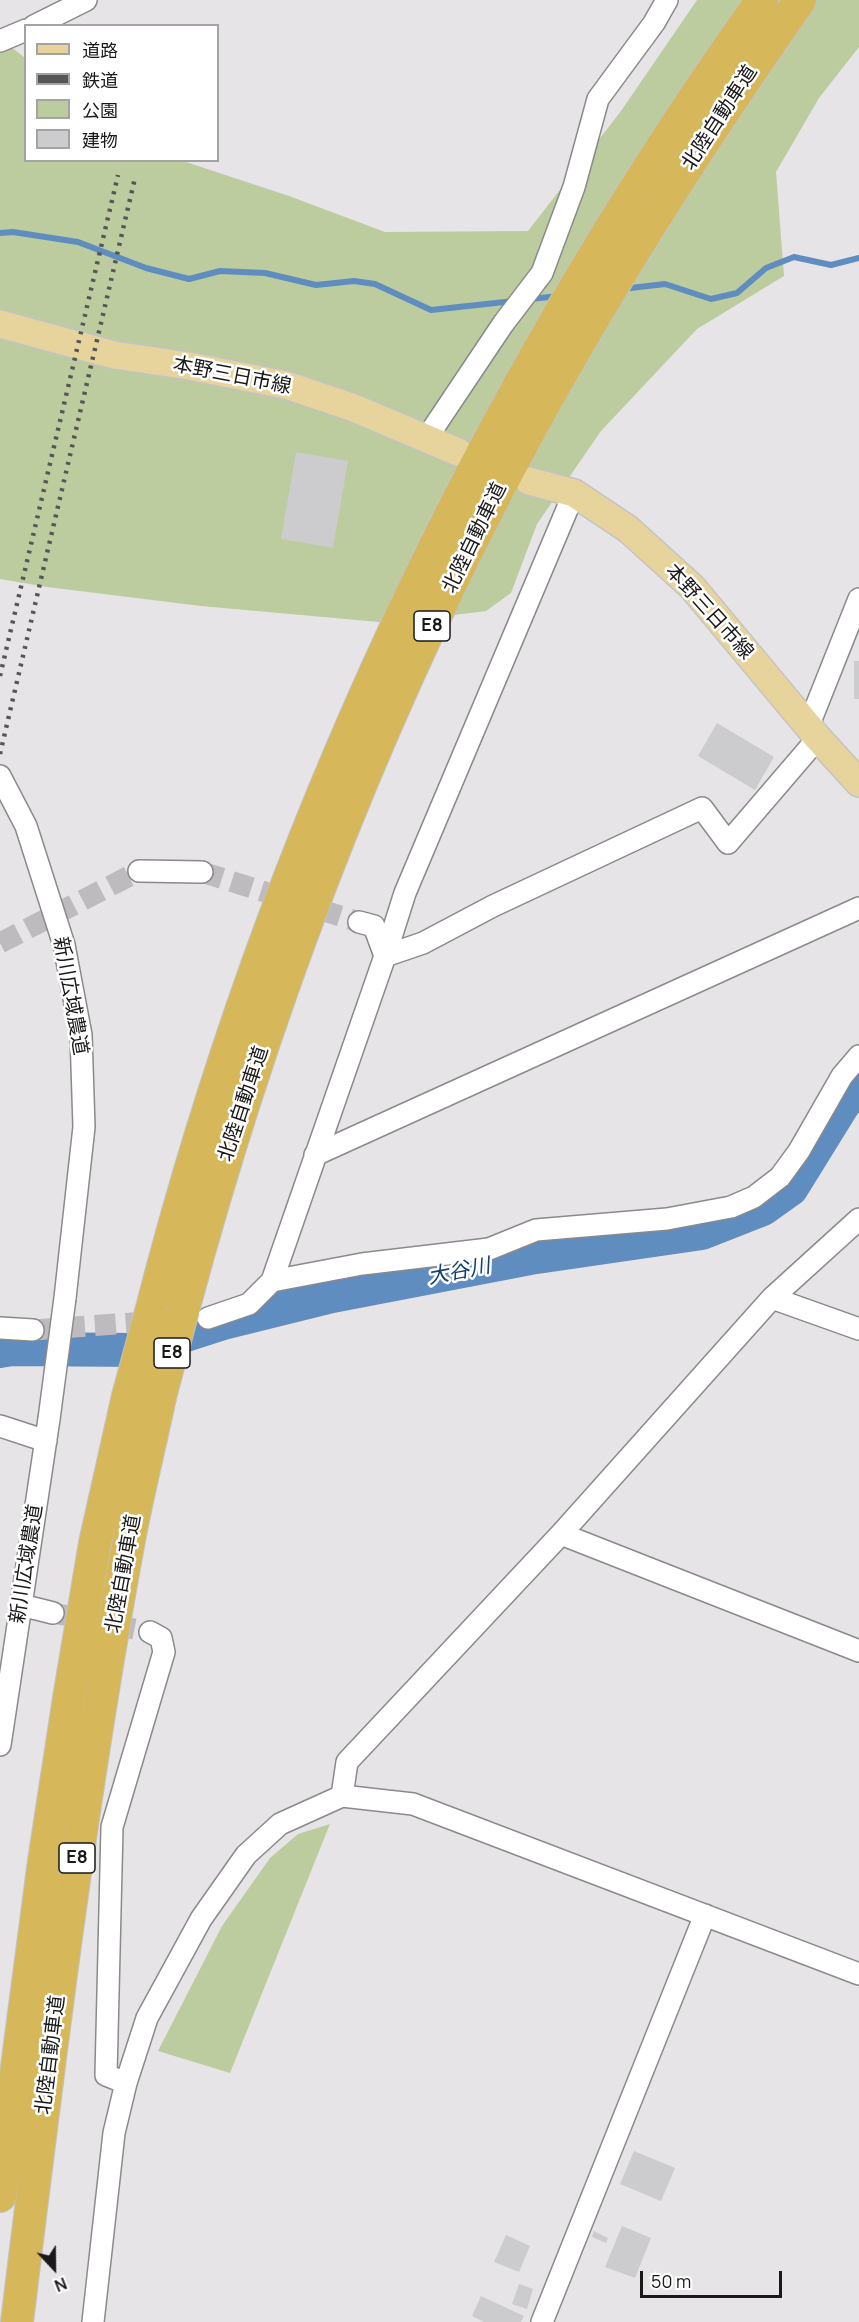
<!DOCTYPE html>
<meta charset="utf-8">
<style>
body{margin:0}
#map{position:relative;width:859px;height:2322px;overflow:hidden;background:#e7e4e7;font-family:Manrope,"Noto Sans JP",sans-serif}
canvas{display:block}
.legend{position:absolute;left:24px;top:24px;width:195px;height:138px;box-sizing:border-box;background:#fff;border:2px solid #a3a3a3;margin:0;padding:8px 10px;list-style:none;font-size:18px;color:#1a191a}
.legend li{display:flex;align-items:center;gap:12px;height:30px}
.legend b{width:30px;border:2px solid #a3a3a3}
.north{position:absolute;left:24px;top:2238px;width:60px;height:60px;-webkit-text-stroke:4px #fff;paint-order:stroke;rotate:158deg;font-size:16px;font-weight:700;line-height:24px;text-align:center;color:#1a191a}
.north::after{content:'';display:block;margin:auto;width:21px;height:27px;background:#1a191a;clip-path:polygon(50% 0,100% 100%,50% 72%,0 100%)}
.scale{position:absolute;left:640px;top:2271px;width:142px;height:27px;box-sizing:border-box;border:3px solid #1a191a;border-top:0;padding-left:8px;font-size:18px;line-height:21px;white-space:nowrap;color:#1a191a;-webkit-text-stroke:4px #fff;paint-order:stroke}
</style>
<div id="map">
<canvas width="859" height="2322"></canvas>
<ul class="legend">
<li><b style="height:8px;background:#e6d49c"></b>道路</li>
<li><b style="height:8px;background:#575557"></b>鉄道</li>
<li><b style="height:16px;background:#bccc9e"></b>公園</li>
<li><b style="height:16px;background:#cccbce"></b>建物</li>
</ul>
<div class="north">N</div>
<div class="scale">50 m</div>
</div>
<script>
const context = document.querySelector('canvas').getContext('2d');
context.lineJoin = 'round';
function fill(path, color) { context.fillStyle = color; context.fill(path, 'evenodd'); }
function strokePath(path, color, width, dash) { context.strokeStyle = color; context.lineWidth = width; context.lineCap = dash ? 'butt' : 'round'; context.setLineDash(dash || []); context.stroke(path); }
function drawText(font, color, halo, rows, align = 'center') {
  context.font = font + ' Manrope,"Noto Sans JP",sans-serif'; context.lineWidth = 5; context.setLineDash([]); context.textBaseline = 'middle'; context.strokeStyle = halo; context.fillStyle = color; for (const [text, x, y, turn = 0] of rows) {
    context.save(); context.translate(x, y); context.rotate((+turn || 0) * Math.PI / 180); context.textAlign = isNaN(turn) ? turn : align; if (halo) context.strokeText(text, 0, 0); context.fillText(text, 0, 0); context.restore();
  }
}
const green = new Path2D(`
 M 697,0 L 859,0 L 859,47 L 819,98 L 776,172 L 784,276 L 697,329 L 601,431 L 537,524 L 511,593 L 486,611 L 390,623 L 201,606 L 47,587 L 0,579 L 0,38 L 25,58 L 26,160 L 183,161 L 289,196 L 385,232 L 528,231 L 621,111 Z
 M 330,1824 L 230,2073 L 158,2051 L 222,1926 L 270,1858 L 298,1834 Z`);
const stream = new Path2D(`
 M 0,233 L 13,232 L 78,242 L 146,268 L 189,279 L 220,271 L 265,273 L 316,285 L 354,281 L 375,284 L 431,310 L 514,301
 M 622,289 L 665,284 L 711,299 L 737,293 L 766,268 L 794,257 L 831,265 L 859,258
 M 530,299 L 559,296`);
const river = new Path2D(`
 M 0,1351 L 12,1349 L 139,1350 L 223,1323 L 332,1296 L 530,1258 L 702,1233 L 763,1209 L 791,1189 L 843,1105 L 859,1087`);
const building = new Path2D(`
 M 296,452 L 348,461 L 333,548 L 281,539 Z
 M 854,661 L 859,661 L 859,699 L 854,699 Z
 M 717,723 L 774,757 L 755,790 L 698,756 Z
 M 634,2151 L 675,2168 L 661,2201 L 620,2184 Z
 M 622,2226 L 651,2238 L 635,2278 L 605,2267 Z
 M 594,2231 L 608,2238 L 606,2243 L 592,2237 Z
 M 506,2235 L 530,2246 L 519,2272 L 494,2262 Z
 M 519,2284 L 533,2289 L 527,2309 L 512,2304 Z
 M 481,2296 L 524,2316 L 521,2322 L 484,2322 L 472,2316 Z`);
const minorTunnel = new Path2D(`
 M 202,872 L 359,922
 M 0,943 L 139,871
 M 33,1330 L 159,1321
 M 53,1613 L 150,1632`);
const minor = new Path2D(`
 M 34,26 L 86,0
 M 0,41 L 26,30
 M 426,439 L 503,324 L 542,273 L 574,187 L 598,99 L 654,23 L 667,0
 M 808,727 L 859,599
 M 0,776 L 26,826 L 64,945 L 81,1035 L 84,1127 L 65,1298
 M 139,871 L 202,872
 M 359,922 L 374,926 L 385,956
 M 385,956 L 423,943 L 493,906 L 702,808 L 728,843 L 818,738
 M 315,1155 L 859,908
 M 272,1281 L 362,1264 L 489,1249 L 536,1230 L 667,1219 L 731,1207 L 754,1197 L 780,1177 L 799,1151 L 842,1076 L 859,1056
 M 772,1298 L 859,1329
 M 208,1318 L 249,1304 L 272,1281 L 385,956 L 405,893 L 574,493
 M 0,1328 L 33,1330
 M 0,1426 L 46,1441
 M 561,1534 L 859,1651
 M 21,1605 L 53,1613
 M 0,1745 L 49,1419
 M 342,1796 L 347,1762 L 561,1534 L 772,1298 L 859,1219
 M 126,2083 L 106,2075 L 112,1827 L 164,1652 L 161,1638 L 150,1632
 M 93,2322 L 114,2133 L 126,2083 L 147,2018 L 201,1919 L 246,1855 L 280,1824 L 342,1796 L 413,1804 L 859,1974
 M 542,2322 L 705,1915`);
const major = new Path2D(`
 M 0,324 L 114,355 L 189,366 L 286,385 L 354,408 L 458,452
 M 529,481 L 574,493 L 628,529 L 692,587 L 818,738 L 859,783`);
const highway = new Path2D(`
 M 183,1310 C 259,1027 362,752 497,492 C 586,320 690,157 800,0
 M 151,1312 C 271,842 480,395 762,0
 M 0,2196 L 44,1861 L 69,1698 L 95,1543 L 128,1396
 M 17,2322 C 49,2061 81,1799 129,1540 C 138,1492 150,1445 160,1397`);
const rail = new Path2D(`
 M 0,676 L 118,175
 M 0,754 L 135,178`);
const minorBridge = new Path2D(`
 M 49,1419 L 65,1298`);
const highwayBridge = new Path2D(`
 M 128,1396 L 151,1312
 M 160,1397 L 183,1310`);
const shields = [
 [432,626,36],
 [172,1353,36],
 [77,1858,36]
];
const shieldNames = [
 ["E8",432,626],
 ["E8",172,1353],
 ["E8",77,1858]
];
const streetNames = [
 ["北陸自動車道",720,118,-57],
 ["本野三日市線",232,376,11],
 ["北陸自動車道",475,538,-64],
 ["本野三日市線",709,612,48],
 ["新川広域農道",70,996,80],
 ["北陸自動車道",244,1104,-72],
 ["新川広域農道",27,1564,-81],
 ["北陸自動車道",124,1574,-80],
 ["北陸自動車道",51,2055,-83]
];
const waterNames = [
 ["大谷川",459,1272,-11]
];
fill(green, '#bccc9e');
strokePath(stream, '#608dc0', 6);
strokePath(river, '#608dc0', 34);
fill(building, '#cccbce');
strokePath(minorTunnel, '#bebbbe', 21, [21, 10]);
strokePath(minor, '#8b898b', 24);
strokePath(major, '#c3c3c3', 30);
strokePath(highway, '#c3c3c3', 34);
strokePath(minor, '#fff', 21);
strokePath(major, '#e6d49c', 27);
strokePath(highway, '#d6b85a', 32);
strokePath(rail, '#575557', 4.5, [3, 6]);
strokePath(minorBridge, '#8b898b', 24, []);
strokePath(highwayBridge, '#c3c3c3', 34, []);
strokePath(minorBridge, '#fff', 21);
strokePath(highwayBridge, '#d6b85a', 32);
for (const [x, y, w] of shields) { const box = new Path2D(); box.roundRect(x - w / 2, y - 15, w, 30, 4.5); context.fillStyle = '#fff'; context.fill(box); strokePath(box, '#1a191a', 1.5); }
drawText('bold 18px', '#1a191a', null, shieldNames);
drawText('20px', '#1a191a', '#fff', streetNames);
drawText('italic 21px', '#0f4070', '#fff', waterNames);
</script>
